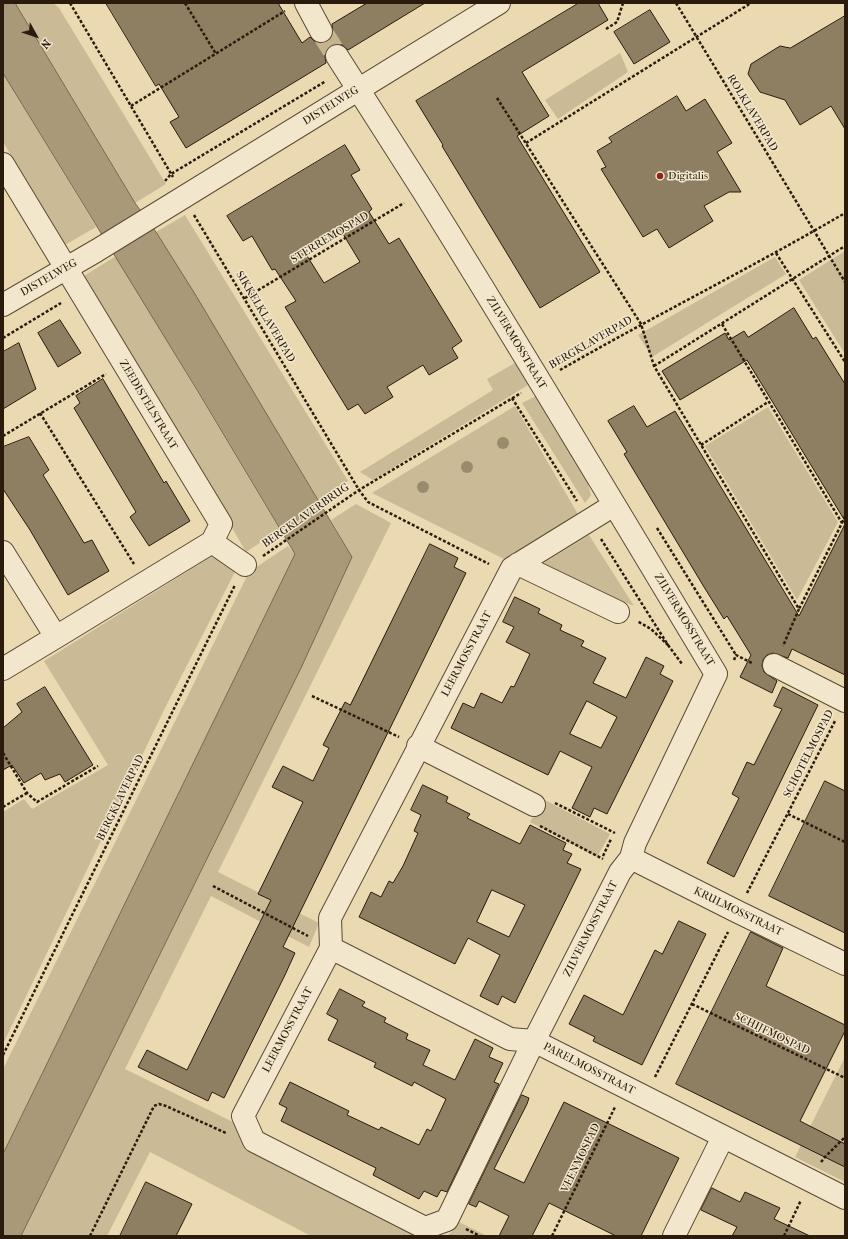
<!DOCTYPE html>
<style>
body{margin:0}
#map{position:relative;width:848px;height:1239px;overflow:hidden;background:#ebdab1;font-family:"IM FELL French Canon",serif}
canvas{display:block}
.frame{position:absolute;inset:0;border:4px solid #2a1b0d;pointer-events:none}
.north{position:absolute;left:16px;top:16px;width:40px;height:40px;-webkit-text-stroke:3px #f2e7cc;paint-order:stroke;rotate:130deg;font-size:11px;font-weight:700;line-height:16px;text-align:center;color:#2a1b0d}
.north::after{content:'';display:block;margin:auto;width:14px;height:18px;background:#2a1b0d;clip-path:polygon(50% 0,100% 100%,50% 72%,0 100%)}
</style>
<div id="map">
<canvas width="848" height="1239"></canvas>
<div class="frame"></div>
<div class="north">N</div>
</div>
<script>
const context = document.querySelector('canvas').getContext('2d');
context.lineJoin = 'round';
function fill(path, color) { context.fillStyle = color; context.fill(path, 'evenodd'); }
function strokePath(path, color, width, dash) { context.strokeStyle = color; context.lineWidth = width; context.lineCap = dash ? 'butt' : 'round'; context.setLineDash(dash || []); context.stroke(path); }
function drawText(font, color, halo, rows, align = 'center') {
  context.font = font + ' "IM FELL French Canon",serif'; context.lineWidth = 3; context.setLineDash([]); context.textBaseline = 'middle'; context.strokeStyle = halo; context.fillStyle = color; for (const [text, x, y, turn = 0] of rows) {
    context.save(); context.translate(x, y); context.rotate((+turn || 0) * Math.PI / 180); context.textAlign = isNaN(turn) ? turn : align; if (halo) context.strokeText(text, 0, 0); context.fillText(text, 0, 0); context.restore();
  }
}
const green = new Path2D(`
 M 15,3 L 53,3 L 59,8 L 166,184 L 135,203 Z
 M 620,53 L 628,72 L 558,119 L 545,100 Z
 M 3,73 L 96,227 L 65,245 L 3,142 Z
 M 185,215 L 348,481 L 322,506 L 156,232 Z
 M 845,251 L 845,354 L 799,280 Z
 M 116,256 L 280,530 L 246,552 L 161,405 L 84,276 Z
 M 775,257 L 786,274 L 652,357 L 638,335 Z
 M 515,363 L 528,385 L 373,480 L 360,472 L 493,390 L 487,379 Z
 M 536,396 L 586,477 L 591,495 L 585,503 L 522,403 Z
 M 515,406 L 579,516 L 508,561 L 372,493 Z
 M 768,407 L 838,522 L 797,600 L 705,446 Z
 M 356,504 L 391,523 L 218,872 L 319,923 L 309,947 L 211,896 L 125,1069 L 233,1122 L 245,1146 L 424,1236 L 311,1236 L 150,1152 L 107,1236 L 21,1236 L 301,668 L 352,557 L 331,520 Z
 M 589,535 L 634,606 L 539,566 Z
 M 288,546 L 295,554 L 3,1154 L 3,1069 L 249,572 Z
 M 217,553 L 237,568 L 165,708 L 3,1044 L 3,812 L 24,799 L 32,809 L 108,765 L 44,661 Z
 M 543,799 L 610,834 L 597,857 L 530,822 Z
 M 845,1057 L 845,1182 L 795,1157 Z
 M 459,1222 L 487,1236 L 447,1236 L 456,1228 Z`);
const water = new Path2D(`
 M 3,3 L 15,3 L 135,203 L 156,232 L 195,294 L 352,557 L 301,668 L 21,1236 L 3,1236 L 3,1154 L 295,554 L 197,390 L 3,73 Z`);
const building = new Path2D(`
 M 106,3 L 278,3 L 302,43 L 310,37 L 315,42 L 321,43 L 327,42 L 332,37 L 333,31 L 332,24 L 367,3 L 425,3 L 348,50 L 342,45 L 336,44 L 331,45 L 326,51 L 325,57 L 326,63 L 186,148 L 170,122 L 179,117 L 159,84 L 156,86 Z
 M 579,3 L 598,3 L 608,20 L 522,72 L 549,116 L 517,136 L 600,272 L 540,308 L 442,146 L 443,145 L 416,101 Z
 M 650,10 L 670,42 L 634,64 L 614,32 Z
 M 845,16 L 845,129 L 831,106 L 800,125 L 785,100 L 760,92 L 748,74 L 751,64 L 780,46 L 790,48 Z
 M 677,96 L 686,111 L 705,99 L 732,143 L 717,152 L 741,192 L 729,192 L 704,206 L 713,221 L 669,248 L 657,229 L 643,237 L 601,169 L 606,167 L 597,151 L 612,142 L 609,138 Z
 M 345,145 L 360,170 L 351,175 L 372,209 L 369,212 L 389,244 L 399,238 L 462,341 L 452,348 L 458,358 L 429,375 L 423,365 L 387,387 L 393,397 L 365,414 L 358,404 L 348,410 L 285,307 L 296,301 L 275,269 L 272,270 L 252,236 L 243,241 L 227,216 ZM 340,229 L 360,262 L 324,283 L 304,251 Z
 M 794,308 L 813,339 L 816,337 L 845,384 L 845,521 L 747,360 L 680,400 L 662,371 L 725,333 L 729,340 L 744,331 L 748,337 Z
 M 60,320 L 81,353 L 58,367 L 38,333 Z
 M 19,343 L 36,389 L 3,409 L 3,352 Z
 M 103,379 L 164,483 L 166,481 L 190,521 L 149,546 L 130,517 L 136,512 L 74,408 L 80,403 L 76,396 Z
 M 634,406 L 647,427 L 675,411 L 799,616 L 845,524 L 845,675 L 792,649 L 788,658 L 773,653 L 767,655 L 763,660 L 762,666 L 764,672 L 777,681 L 772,693 L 740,677 L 751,655 L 727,616 L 724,619 L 704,587 L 624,454 L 627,452 L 608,421 Z
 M 29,437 L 49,470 L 43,475 L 56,496 L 84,543 L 92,540 L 109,571 L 68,595 L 30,530 L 3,489 L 3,447 Z
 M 430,544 L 458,558 L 454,567 L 466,573 L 283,947 L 295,953 L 285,975 L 224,1098 L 212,1092 L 208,1101 L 138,1067 L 147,1050 L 187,1070 L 271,900 L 258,894 L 303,802 L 272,787 L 283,766 L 313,781 L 329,748 L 323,745 L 345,702 L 350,705 Z
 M 515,597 L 540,609 L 538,613 L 562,625 L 560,630 L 584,641 L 581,646 L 606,658 L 593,683 L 626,698 L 646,657 L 664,666 L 660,674 L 673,681 L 607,814 L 594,808 L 590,817 L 572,808 L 592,767 L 560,751 L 548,775 L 451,728 L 463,703 L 474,708 L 481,693 L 502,703 L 511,686 L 514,687 L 530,654 L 506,642 L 514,627 L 503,622 ZM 587,701 L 617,717 L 601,748 L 570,734 Z
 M 45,687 L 93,765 L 65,782 L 60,774 L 45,780 L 41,773 L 24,783 L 12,765 L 3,770 L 3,728 L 22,712 L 17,704 Z
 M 783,687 L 818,705 L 734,877 L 707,863 L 739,798 L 732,794 L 747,762 L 754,765 L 782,709 L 774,706 Z
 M 825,781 L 845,791 L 845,933 L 769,896 Z
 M 423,785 L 448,797 L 446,802 L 470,814 L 467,818 L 520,844 L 530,825 L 566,843 L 563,850 L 572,854 L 567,863 L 581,869 L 515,1003 L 502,996 L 498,1005 L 480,996 L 500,955 L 468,938 L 455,964 L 359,917 L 371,892 L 381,897 L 389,881 L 393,883 L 403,866 L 418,833 L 414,831 L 421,815 L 411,810 ZM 492,890 L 525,905 L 509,937 L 477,922 Z
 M 679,921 L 706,934 L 642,1065 L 593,1041 L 595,1037 L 569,1024 L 584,995 L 623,1015 L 655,950 L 662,954 Z
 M 751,932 L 783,948 L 766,986 L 845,1025 L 845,1031 L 800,1121 L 845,1144 L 845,1167 L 676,1084 Z
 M 340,989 L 365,1002 L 362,1006 L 386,1018 L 384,1022 L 408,1034 L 406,1039 L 430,1050 L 423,1065 L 455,1080 L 475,1039 L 493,1048 L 489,1057 L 503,1063 L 494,1082 L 499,1084 L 447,1192 L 441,1190 L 437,1197 L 424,1191 L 419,1199 L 373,1175 L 376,1168 L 281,1121 L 287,1108 L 279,1104 L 290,1082 L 349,1111 L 347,1115 L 379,1130 L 381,1127 L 419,1145 L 427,1129 L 431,1131 L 446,1099 L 414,1082 L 412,1086 L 374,1067 L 376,1063 L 328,1040 L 338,1020 L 327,1014 Z
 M 522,1095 L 529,1098 L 527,1104 L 494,1169 L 524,1183 L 564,1102 L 679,1158 L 641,1236 L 616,1236 L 549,1203 L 532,1236 L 499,1236 L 509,1216 L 479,1201 L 476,1207 L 469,1204 Z
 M 146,1182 L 192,1204 L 176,1236 L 120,1236 Z
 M 712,1188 L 740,1202 L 745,1192 L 780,1208 L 774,1219 L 810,1236 L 732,1236 L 737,1227 L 701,1210 Z`);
const minorTunnel = new Path2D(`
 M 321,31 L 337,56`);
const path = new Path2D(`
 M 70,3 L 173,177
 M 185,3 L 216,54
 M 676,3 L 845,282
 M 606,29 L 617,22 L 623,3
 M 497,98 L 641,324 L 654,366 L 799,609 L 783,646
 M 131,106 L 285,11
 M 526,143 L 751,3
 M 165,181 L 171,174 L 326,81
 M 194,215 L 359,490 L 368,502 L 489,564
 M 776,253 L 845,362
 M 245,298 L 404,203
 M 722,324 L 842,523 L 799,609
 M 3,338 L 61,303
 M 654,366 L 845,246
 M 560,370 C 654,316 751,268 845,213
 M 512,398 L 577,501
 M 40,413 L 134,564
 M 3,436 L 106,374
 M 701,445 L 768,402
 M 842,523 L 845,516
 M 657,528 L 736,655
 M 601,539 L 668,645 L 651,629 L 637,621
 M 263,556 L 359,490 L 521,393
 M 668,645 L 682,664
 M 734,660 L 736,655 L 752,663
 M 312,696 L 399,737
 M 3,753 L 27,793 L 37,802 L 98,766
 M 555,803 L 615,833
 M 3,807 L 27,793
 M 788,814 L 845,842
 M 540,826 L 603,859
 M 603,856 L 611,839
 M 213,886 L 308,936
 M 747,893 L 835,721
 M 692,1004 L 845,1078
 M 3,1055 L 235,585
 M 655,1077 L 728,932
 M 821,1162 L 825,1157 L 845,1137
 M 466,1229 L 480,1236
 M 90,1236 L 154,1106 L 159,1104 L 166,1106 L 226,1133
 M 552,1236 L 615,1107
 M 784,1236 L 801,1200`);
const minor = new Path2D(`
 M 306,3 L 321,31
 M 337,56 C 366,102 396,148 425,194 C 524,353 620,514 716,674 L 635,843 L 631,858 L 620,872 L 534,1041 L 447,1220 L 425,1228 L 254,1141 L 243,1116 L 331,948 L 330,918 L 512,568 L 614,505
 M 3,164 L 221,524 L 212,542 L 56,637
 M 3,305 L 96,251 L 499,3
 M 212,542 L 245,565
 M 3,552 L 56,637 L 3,669
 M 518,564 L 618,612
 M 774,665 L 845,701
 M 418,746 L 534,805
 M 631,858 L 738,912 L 845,964
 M 331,948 L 510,1039 L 534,1041 L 845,1198
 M 674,1236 L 723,1137`);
const trees = [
 [503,443],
 [467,467],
 [423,487]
];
const markers = [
 [660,176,4,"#8f2418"]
];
const streetNames = [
 ["DISTELWEG",331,106,-32],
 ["ROLKLAVERPAD",752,113,59],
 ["STERREMOSPAD",330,238,-31],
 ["DISTELWEG",49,278,-30],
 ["SIKKELKLAVERPAD",265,317,59],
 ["ZILVERMOSSTRAAT",516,343,59],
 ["BERGKLAVERPAD",591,343,-30],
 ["ZEEDISTELSTRAAT",148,405,59],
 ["BERGKLAVERBRUG",306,516,-35],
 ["ZILVERMOSSTRAAT",684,620,59],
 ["LEERMOSSTRAAT",467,654,-62],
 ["SCHOTELMOSPAD",809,754,-63],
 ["BERGKLAVERPAD",121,798,-64],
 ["KRULMOSSTRAAT",738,912,26],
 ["ZILVERMOSSTRAAT",591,929,-63],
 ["LEERMOSSTRAAT",288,1030,-62],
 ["SCHIJFMOSPAD",772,1034,26],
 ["PARELMOSSTRAAT",589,1069,27],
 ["VEENMOSPAD",581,1158,-64]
];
const poiNames = [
 ["Digitalis",668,176]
];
fill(green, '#caba95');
fill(water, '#a99979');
strokePath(water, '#76674e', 1);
fill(building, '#8e7e62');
strokePath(building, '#2a1b0d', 1);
strokePath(minorTunnel, '#c4b490', 22, [22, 11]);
strokePath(minor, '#5a4b36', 24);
strokePath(path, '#2a1b0d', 2.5, [3, 2]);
strokePath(minor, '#f2e7cc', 22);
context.fillStyle = '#9b8b6d';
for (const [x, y] of trees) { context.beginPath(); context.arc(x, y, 6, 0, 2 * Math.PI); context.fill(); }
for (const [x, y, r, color] of markers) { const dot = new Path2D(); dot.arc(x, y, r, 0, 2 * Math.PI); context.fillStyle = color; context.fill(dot); strokePath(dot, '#f2e7cc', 1.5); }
drawText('11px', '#2a1b0d', '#f2e7cc', streetNames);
drawText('11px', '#2a1b0d', '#f2e7cc', poiNames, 'left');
</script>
